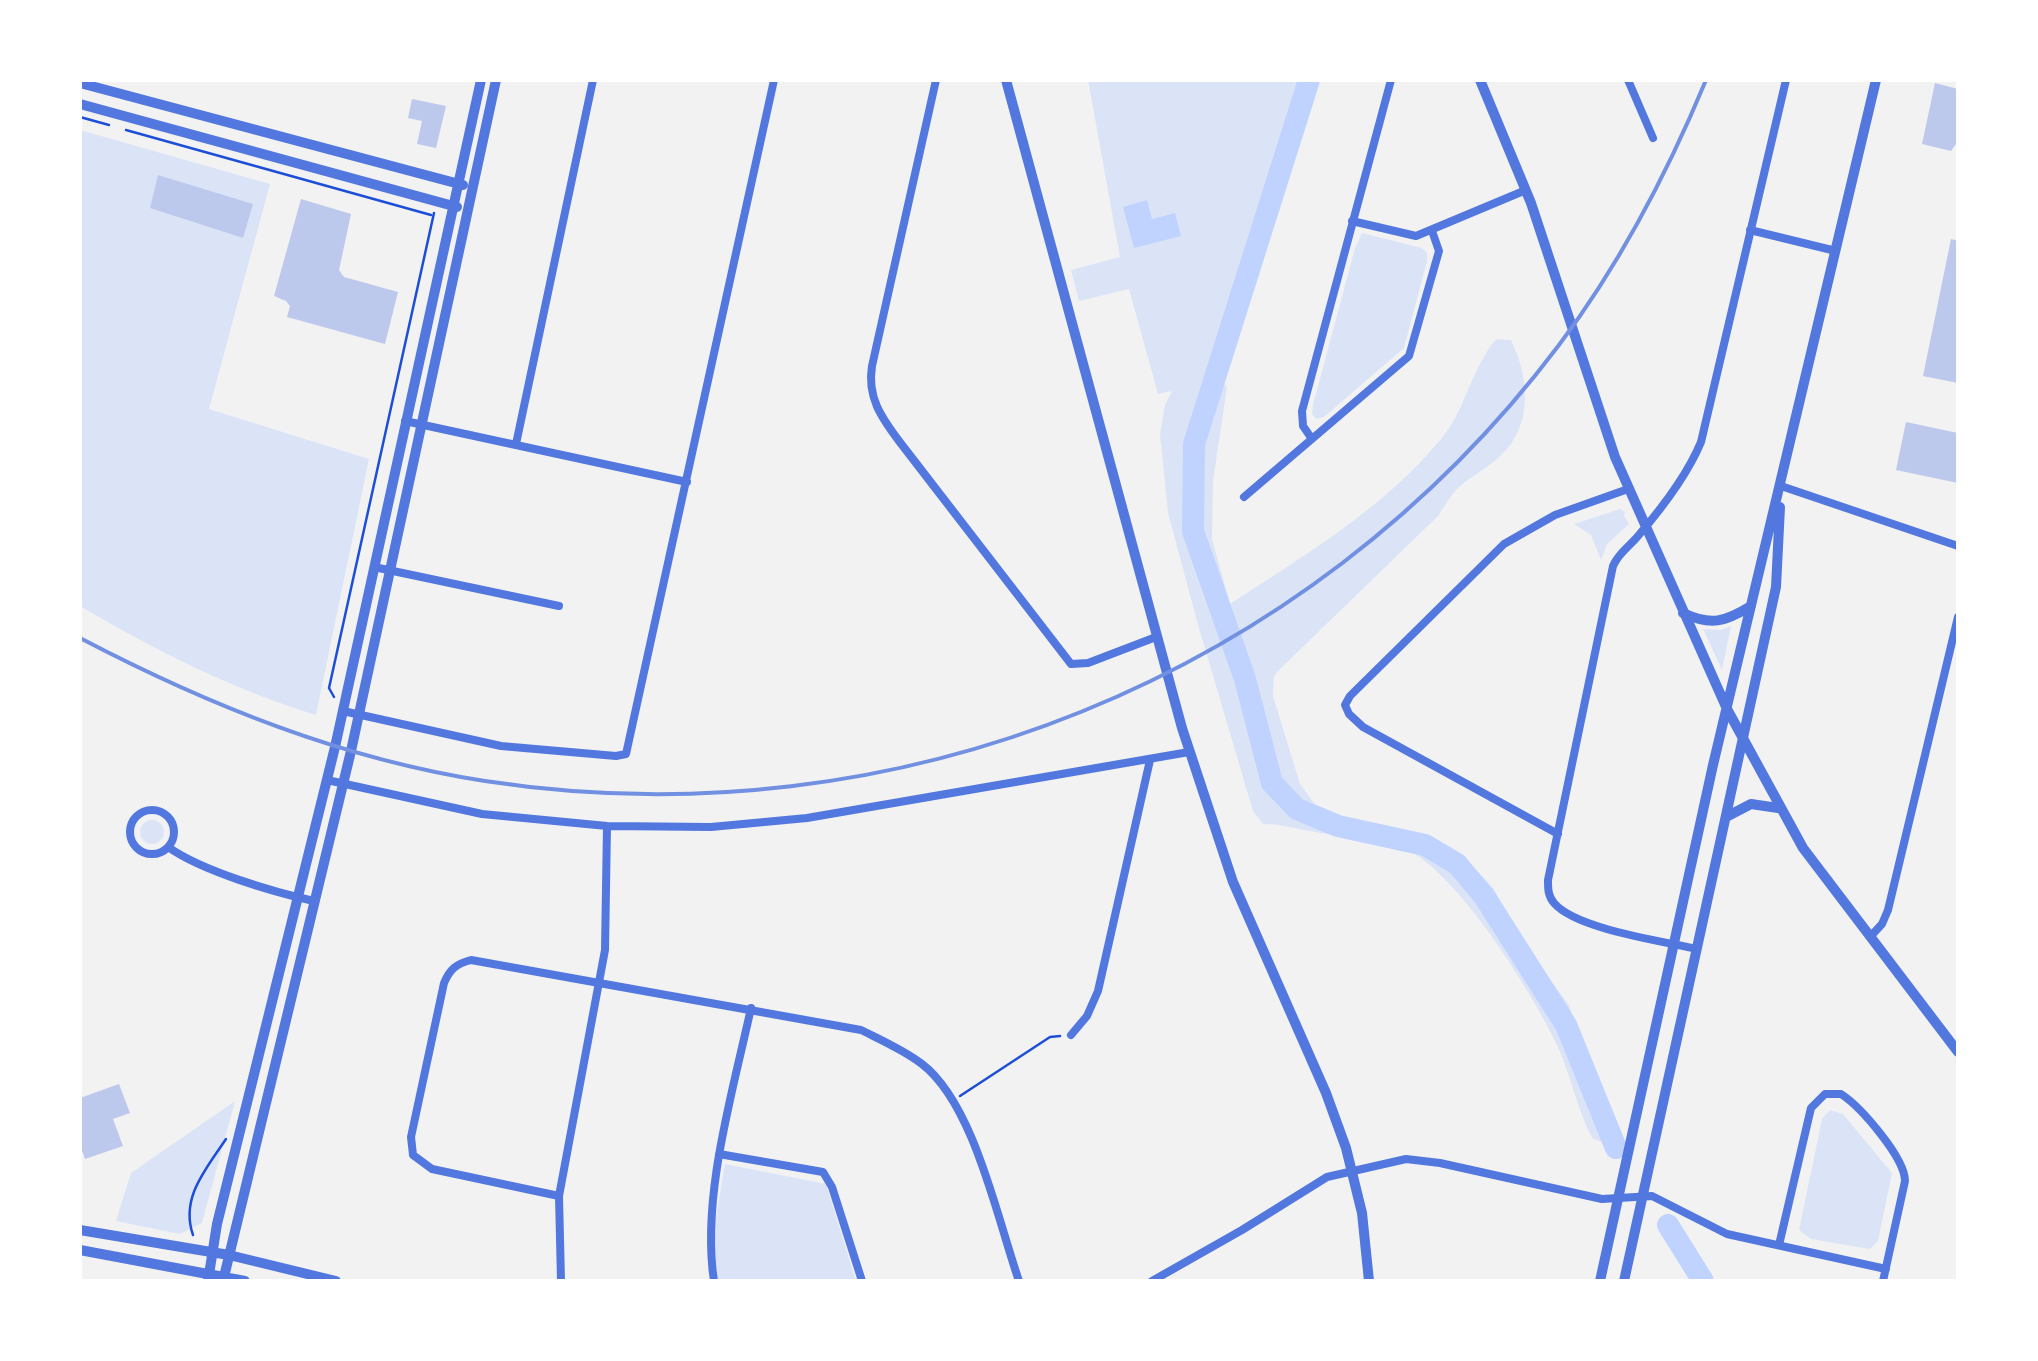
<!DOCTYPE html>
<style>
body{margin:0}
#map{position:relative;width:2038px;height:1361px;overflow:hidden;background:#f2f2f2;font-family:"DejaVu Sans",sans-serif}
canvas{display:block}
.frame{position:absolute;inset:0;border:82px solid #fff;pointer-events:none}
</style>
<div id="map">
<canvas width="2038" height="1361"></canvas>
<div class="frame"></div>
</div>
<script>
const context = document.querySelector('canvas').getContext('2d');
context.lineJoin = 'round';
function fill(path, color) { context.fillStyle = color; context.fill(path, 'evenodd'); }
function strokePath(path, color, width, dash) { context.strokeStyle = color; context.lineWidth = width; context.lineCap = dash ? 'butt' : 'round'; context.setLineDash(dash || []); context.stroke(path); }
const green = new Path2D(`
 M 1088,80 L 1317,80 L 1219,379 L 1227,387 L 1213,481 L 1212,539 L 1230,604 C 1305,555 1383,509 1441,439 C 1465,411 1471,369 1496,339 L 1511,340 C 1529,376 1534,426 1500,456 C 1487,469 1469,477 1456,490 C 1449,498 1444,507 1438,516 L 1279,670 L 1274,676 L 1273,696 L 1300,784 L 1317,807 L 1340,819 L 1408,833 L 1450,852 L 1476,870 L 1493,888 L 1533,957 L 1569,1005 L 1609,1120 L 1610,1132 L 1601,1142 L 1592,1138 C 1577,1109 1571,1075 1557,1045 C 1530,989 1460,876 1405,848 C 1376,834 1345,838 1315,832 C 1296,829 1282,824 1263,824 L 1253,811 L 1198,625 L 1168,513 L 1160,434 L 1165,405 L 1172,391 L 1158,394 L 1129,289 L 1079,301 L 1071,270 L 1120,257 Z
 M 80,130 L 270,184 L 209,409 L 369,459 L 316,715 C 232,689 156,651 80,606 Z
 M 1362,233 L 1422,248 L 1427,253 L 1427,261 L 1404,348 L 1324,417 L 1316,419 L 1312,414 L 1313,405 L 1355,248 Z
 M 1620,509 L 1625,512 L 1624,516 L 1629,524 L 1607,544 L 1601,560 L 1591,535 L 1574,524 Z
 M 1731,626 L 1722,670 L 1703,629 L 1721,630 Z
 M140 832a12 12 0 1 1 24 0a12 12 0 1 1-24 0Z
 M 235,1101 L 202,1223 L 180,1234 L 116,1221 L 131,1173 Z
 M 1830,1110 L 1843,1114 L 1892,1173 L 1878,1241 L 1870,1249 L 1811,1239 L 1799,1230 L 1822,1119 Z
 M 725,1164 L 826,1184 L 856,1281 L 714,1281 L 711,1245 Z`);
const water = new Path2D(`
 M 1147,200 L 1152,219 L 1175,213 L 1181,236 L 1134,248 L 1123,207 Z`);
const river = new Path2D(`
 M 1309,80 L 1194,444 L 1193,531 L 1245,679 L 1272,783 L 1297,809 L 1338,826 L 1425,845 L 1457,864 L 1484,896 L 1566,1025 L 1616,1148
 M 1668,1225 L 1703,1281`);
const building = new Path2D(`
 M 1935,83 L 1958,89 L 1958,141 L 1951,151 L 1922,144 Z
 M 412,99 L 446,106 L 436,148 L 417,144 L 422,121 L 408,118 Z
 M 158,175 L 253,204 L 243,238 L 150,208 Z
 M 301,199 L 351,214 L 339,270 L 344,277 L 398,292 L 385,344 L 287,317 L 290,306 L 286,301 L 274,296 Z
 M 1951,239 L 1958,241 L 1958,383 L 1923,376 Z
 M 1906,422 L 1958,433 L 1958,483 L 1896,470 Z
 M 119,1084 L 130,1113 L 113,1119 L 123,1146 L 85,1159 L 80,1145 L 80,1098 Z`);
const path = new Path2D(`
 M 80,117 L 109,125
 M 126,130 L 431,215
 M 334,697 L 329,688 L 434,213
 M 960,1096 L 1050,1037 L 1060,1036
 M 193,1235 C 180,1198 206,1169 226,1139`);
const minor = new Path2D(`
 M 936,80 L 872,366 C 867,397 881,417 899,441 L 1071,664 L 1088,663 L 1156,637
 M 1628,80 L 1653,138
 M 1352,221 L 1416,236 L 1526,190
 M 1750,230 L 1836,251
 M 405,421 L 687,482
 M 1312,439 L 1303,426 L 1302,411 L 1391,80
 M 516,444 L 593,80
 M 1781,486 L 1958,546
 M 1244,497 L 1409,356 L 1439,251 L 1432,231
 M 374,567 L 559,606
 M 343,711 L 501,746 L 616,756 L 626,754 L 774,80
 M 327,780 L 482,814 L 607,826 L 711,827 L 807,818 L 1189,752
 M130 832a22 22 0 1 1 44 0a22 22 0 1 1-44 0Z
 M 1558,834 L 1363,727 L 1349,714 L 1345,705 L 1350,696 L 1504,544 L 1555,515 L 1628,489
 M 168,847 C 202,871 273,892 314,901
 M 1870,937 L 1882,924 L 1888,910 L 1958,617
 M 1697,949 C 1662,941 1576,929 1554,903 C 1548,896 1548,889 1548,880 L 1613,566 C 1619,552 1629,547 1638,536 C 1662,508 1687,476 1701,442 L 1786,80
 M 1071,1035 L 1087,1016 L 1098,991 L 1150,760
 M 719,1154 L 823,1172 L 832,1187 L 862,1281
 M 559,1196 L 432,1169 L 413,1155 L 411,1137 L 444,983 C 450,969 456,964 471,960 L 861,1030 C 881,1040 904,1050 922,1064 C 974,1104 997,1218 1019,1281
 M 1779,1245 L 1811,1108 L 1825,1094 L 1841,1094 C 1861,1107 1905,1158 1905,1181 L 1883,1281
 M 561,1281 L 559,1196 L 605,950 L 607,826
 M 714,1281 C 701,1197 733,1091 751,1008
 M 1152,1281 L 1242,1230 L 1327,1177 L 1406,1159 L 1440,1163 L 1602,1199 L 1652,1196 L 1727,1234 L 1886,1269`);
const tertiary = new Path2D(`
 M 1006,80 L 1182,728 L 1233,882 L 1326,1093 L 1346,1148 L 1362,1213 L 1369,1281
 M 1480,80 L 1531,203 L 1615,457 L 1727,709 L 1803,848 L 1958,1052
 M 80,83 L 463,185
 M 80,104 L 457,207
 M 1683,613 C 1711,626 1725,622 1751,606
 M 1726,817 L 1751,804 L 1778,808
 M 80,1230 L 229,1255 L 336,1281
 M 80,1250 L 245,1281
 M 208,1281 L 217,1224 L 335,747 L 481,80
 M 223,1281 L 351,751 L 496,80
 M 1600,1281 L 1713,765 L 1876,80
 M 1624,1281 L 1776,587 L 1780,507`);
const rail = new Path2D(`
 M 80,638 C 208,705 342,759 485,781 C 896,844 1308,678 1559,345 C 1620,264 1667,174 1706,80`);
fill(green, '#dbe4f7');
fill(water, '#bfd3fe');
strokePath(river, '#bfd3fe', 22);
fill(building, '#bdc9ec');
strokePath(path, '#1d4ed8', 2.5);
strokePath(minor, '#5277de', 8);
strokePath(tertiary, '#5277de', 10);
strokePath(rail, '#7290e2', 4);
</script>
